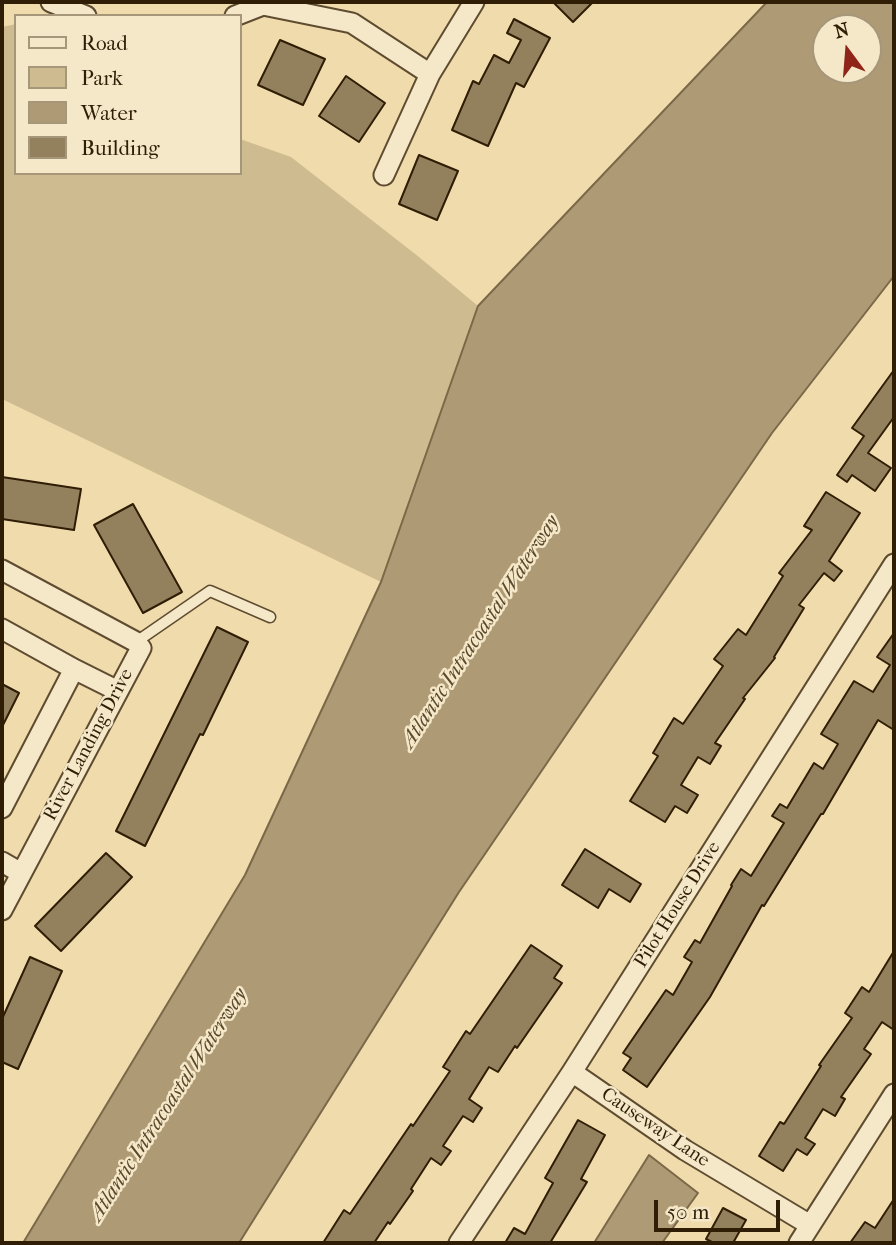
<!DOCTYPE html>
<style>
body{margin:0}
#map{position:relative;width:896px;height:1245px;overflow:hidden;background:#f0dbac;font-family:"IM FELL French Canon",serif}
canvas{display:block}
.frame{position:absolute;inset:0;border:4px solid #2f1d06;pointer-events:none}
.legend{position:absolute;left:14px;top:14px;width:228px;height:161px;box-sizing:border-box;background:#f5e8c9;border:2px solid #a6977b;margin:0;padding:9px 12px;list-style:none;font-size:21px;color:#2f1d06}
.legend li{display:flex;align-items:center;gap:14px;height:35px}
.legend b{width:35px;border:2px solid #a6977b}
.north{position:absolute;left:812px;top:14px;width:70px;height:70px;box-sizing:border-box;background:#f5e8c9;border:2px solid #a6977b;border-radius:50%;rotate:344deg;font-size:19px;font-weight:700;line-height:28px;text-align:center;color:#2f1d06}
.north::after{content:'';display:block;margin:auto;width:24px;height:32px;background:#8f2418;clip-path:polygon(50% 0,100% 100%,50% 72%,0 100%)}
.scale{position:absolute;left:654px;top:1200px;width:126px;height:32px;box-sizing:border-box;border:4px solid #2f1d06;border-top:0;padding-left:9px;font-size:21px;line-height:24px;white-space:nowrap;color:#2f1d06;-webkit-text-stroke:5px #f5e8c9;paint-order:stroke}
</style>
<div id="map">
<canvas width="896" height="1245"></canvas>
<div class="frame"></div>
<ul class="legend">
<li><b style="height:9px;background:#f5e8c9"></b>Road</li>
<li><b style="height:19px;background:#cfbb90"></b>Park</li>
<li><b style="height:19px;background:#ae9a74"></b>Water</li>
<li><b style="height:19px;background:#93805c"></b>Building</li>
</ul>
<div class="north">N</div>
<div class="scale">50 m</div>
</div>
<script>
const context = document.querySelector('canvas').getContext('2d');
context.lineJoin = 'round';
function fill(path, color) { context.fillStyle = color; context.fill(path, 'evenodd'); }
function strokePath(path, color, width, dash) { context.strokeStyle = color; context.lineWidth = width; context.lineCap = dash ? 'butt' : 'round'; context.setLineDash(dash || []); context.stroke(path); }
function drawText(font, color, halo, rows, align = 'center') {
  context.font = font + ' "IM FELL French Canon",serif'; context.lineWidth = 5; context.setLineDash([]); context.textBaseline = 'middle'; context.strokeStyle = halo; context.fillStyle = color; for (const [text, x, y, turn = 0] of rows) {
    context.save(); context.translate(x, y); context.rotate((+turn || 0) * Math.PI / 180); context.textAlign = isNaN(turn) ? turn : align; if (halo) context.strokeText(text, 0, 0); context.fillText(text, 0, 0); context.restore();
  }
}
const green = new Path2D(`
 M 16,24 L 16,173 L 240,173 L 240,139 L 291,157 L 419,257 L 478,306 L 381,582 L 2,399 L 2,27 Z`);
const water = new Path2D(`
 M 767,2 L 894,2 L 894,276 L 772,433 L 459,892 L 239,1243 L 23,1243 L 245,875 L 381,582 L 478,306 ZM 826,28 L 868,28 L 868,70 L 826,70 Z
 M 649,1155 L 698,1193 L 662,1243 L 594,1243 Z`);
const building = new Path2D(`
 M 553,2 L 593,2 L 573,22 Z
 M 514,19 L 550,38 L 524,87 L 516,83 L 488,146 L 452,130 L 473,81 L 479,84 L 494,55 L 509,63 L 521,40 L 507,33 Z
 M 280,40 L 325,59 L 303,105 L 258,85 Z
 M 346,76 L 385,103 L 359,142 L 319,116 Z
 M 419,155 L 458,171 L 437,220 L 399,204 Z
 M 894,370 L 894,417 L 868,453 L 891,468 L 875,491 L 852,475 L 847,482 L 837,475 L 864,436 L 852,428 Z
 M 2,477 L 81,489 L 74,530 L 2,519 Z
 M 826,492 L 860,513 L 829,561 L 842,571 L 834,581 L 824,573 L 799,605 L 804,608 L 774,657 L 775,658 L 743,698 L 745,699 L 715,743 L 721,746 L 710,764 L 698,757 L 681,785 L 698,795 L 687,813 L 675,806 L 665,822 L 630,801 L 658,756 L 653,753 L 674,718 L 683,724 L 723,666 L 714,659 L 738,629 L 746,635 L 783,576 L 779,573 L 812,530 L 804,526 Z
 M 133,504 L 182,592 L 143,613 L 94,525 Z
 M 217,627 L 248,642 L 203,735 L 200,734 L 145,846 L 116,831 Z
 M 894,633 L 894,730 L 878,720 L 823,814 L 821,814 L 764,906 L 762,905 L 710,997 L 647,1087 L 623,1070 L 631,1058 L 623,1053 L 666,990 L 673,995 L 692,962 L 684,957 L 695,940 L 700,943 L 732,886 L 731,885 L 741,869 L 751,876 L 769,847 L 784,823 L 772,816 L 780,804 L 787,808 L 814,763 L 823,769 L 838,744 L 821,734 L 854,681 L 873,692 L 890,665 L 877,657 Z
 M 2,684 L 19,693 L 2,727 Z
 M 585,849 L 641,884 L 630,902 L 609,889 L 598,908 L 562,885 Z
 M 106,853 L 132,877 L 61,951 L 35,926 Z
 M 531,945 L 562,966 L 554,978 L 562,983 L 517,1048 L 515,1046 L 498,1072 L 489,1067 L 469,1099 L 482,1108 L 473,1122 L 463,1116 L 443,1146 L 451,1151 L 441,1165 L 431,1158 L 411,1189 L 413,1191 L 390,1224 L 388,1222 L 374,1243 L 323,1243 L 344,1210 L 350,1214 L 411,1124 L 413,1126 L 450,1071 L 443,1067 L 466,1031 L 470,1034 Z
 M 894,951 L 894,1030 L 882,1022 L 864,1049 L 871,1054 L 841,1097 L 845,1099 L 835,1116 L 823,1109 L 805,1138 L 815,1144 L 807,1155 L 797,1149 L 783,1171 L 759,1156 L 780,1122 L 784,1124 L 821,1066 L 819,1065 L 852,1018 L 845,1013 L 862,987 L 869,992 Z
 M 30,957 L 62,971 L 18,1069 L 2,1062 L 2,1019 Z
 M 578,1120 L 605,1135 L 581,1179 L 587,1182 L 550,1243 L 505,1243 L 514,1228 L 525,1234 L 553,1183 L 545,1178 Z
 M 894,1199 L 894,1243 L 850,1243 L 865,1222 L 875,1228 Z
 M 723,1208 L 746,1220 L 733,1243 L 714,1243 L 706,1239 Z`);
const service = new Path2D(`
 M 136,642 L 210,591 L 270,617`);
const minor = new Path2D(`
 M 51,2 L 86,16
 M 263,5 L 352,23 L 430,74 L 474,2
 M 235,16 L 263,5 L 265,2
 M 384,175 L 430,74
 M 2,570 L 136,642 L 141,648 L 2,910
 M 2,629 L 74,669 L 2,808
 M 74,669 L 118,691
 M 2,862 L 21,873
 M 572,1072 L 685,1150 L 810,1225
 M 459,1243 L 572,1072 L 894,564
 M 799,1243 L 894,1094`);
const streetNames = [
 ["River Landing Drive",89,745,-62],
 ["Pilot House Drive",678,905,-58],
 ["Causeway Lane",655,1128,34]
];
const waterNames = [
 ["Atlantic Intracoastal Waterway",481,632,-57],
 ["Atlantic Intracoastal Waterway",169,1105,-57]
];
fill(green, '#cfbb90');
fill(water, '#ae9a74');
strokePath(water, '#7b6848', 2);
fill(building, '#93805c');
strokePath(building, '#2f1d06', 2);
strokePath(service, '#5f4c30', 13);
strokePath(minor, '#5f4c30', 23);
strokePath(service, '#f5e8c9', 10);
strokePath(minor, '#f5e8c9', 19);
drawText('19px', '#2f1d06', '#f5e8c9', streetNames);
drawText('italic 21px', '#5b492c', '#f5e8c9', waterNames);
</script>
